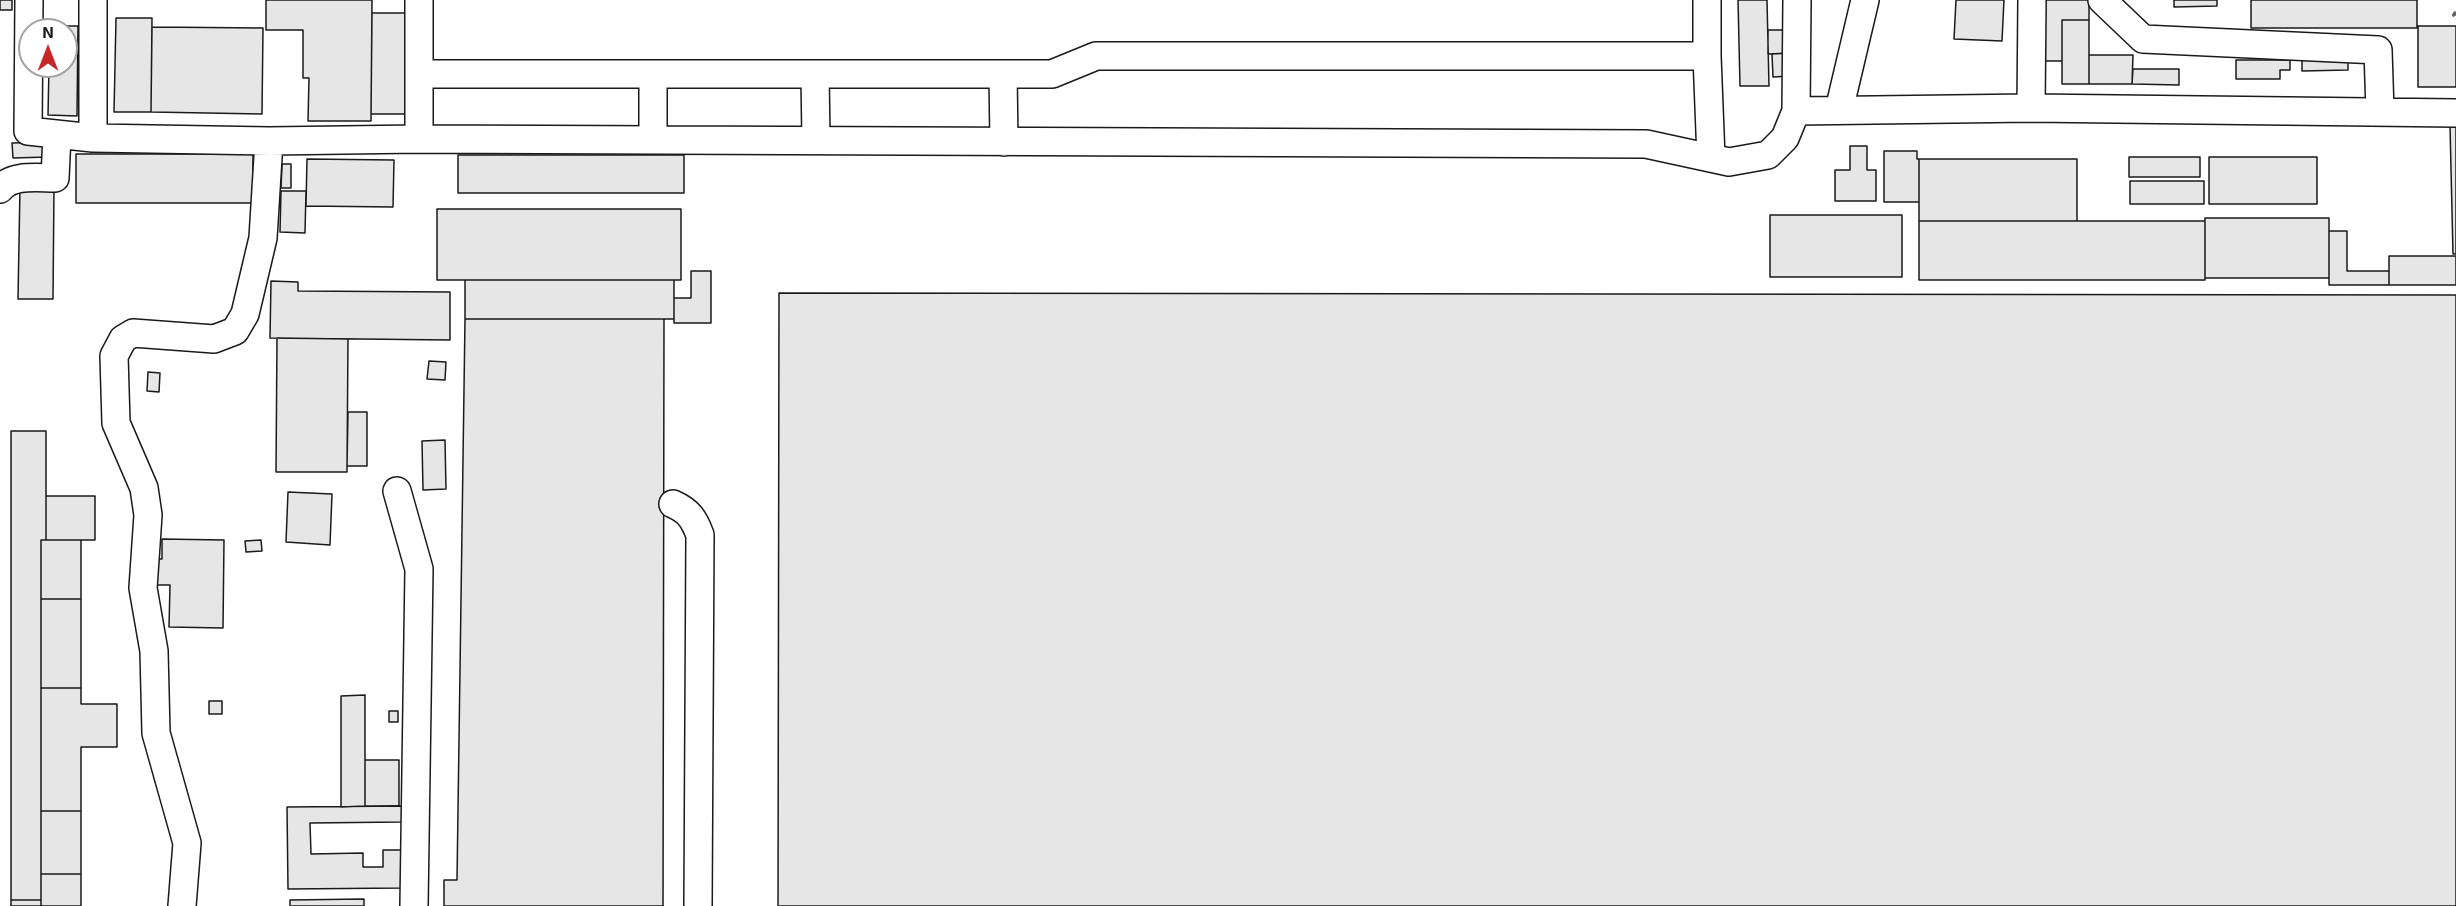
<!DOCTYPE html>
<style>
body{margin:0}
#map{position:relative;width:2456px;height:906px;overflow:hidden;background:#fff;font-family:"Exo 2",sans-serif}
canvas{display:block}
.north{position:absolute;left:18px;top:18px;width:60px;height:60px;box-sizing:border-box;background:#fff;border:2px solid #a3a3a3;border-radius:50%;rotate:0deg;font-size:16px;font-weight:700;line-height:24px;text-align:center;color:#1a1a1a}
.north::after{content:'';display:block;margin:auto;width:21px;height:27px;background:#c62828;clip-path:polygon(50% 0,100% 100%,50% 72%,0 100%)}
</style>
<div id="map">
<canvas width="2456" height="906"></canvas>
<div class="north">N</div>
</div>
<script>
const context = document.querySelector('canvas').getContext('2d');
context.lineJoin = 'round';
function fill(path, color) { context.fillStyle = color; context.fill(path, 'evenodd'); }
function strokePath(path, color, width, dash) { context.strokeStyle = color; context.lineWidth = width; context.lineCap = dash ? 'butt' : 'round'; context.setLineDash(dash || []); context.stroke(path); }
const building = new Path2D(`
 M 0,0 L 12,0 L 12,10 L 0,10 Z
 M 266,0 L 372,0 L 371,121 L 308,121 L 309,78 L 303,78 L 303,30 L 266,30 Z
 M 1738,0 L 1767,0 L 1769,86 L 1740,86 Z
 M 1956,0 L 2004,0 L 2002,41 L 1954,39 Z
 M 2035,0 L 2089,0 L 2089,20 L 2062,20 L 2062,61 L 2035,61 Z
 M 2174,0 L 2217,0 L 2217,6 L 2174,7 Z
 M 2251,0 L 2417,0 L 2417,28 L 2251,28 Z
 M 372,13 L 409,13 L 408,114 L 371,114 Z
 M 116,18 L 152,18 L 151,112 L 114,112 Z
 M 2062,20 L 2089,20 L 2089,84 L 2062,84 Z
 M 49,26 L 78,26 L 77,116 L 48,115 L 49,66 L 66,66 L 66,30 L 49,30 Z
 M 2418,26 L 2456,26 L 2456,87 L 2418,87 Z
 M 152,27 L 263,28 L 262,114 L 151,112 Z
 M 1768,30 L 1789,30 L 1790,53 L 1768,54 Z
 M 2348,51 L 2348,70 L 2302,71 L 2302,52 Z
 M 1790,53 L 1791,76 L 1773,77 L 1772,54 Z
 M 2089,55 L 2133,55 L 2132,84 L 2089,84 Z
 M 2236,60 L 2290,60 L 2290,70 L 2280,70 L 2280,79 L 2236,79 Z
 M 2133,69 L 2179,69 L 2179,85 L 2132,84 Z
 M 2450,126 L 2456,126 L 2456,254 L 2453,254 Z
 M 48,142 L 48,157 L 13,158 L 12,143 Z
 M 1850,146 L 1867,146 L 1867,170 L 1876,170 L 1876,201 L 1835,201 L 1835,170 L 1850,170 Z
 M 1884,151 L 1917,151 L 1917,159 L 1919,159 L 1919,202 L 1884,202 Z
 M 76,154 L 253,154 L 253,203 L 76,203 Z
 M 458,155 L 684,155 L 684,193 L 458,193 Z
 M 2129,157 L 2200,157 L 2200,177 L 2129,177 Z
 M 2209,157 L 2317,157 L 2317,204 L 2209,204 Z
 M 307,159 L 394,160 L 393,207 L 306,206 Z
 M 1919,159 L 2077,159 L 2077,221 L 1919,221 Z
 M 282,164 L 291,164 L 291,188 L 281,188 Z
 M 2130,181 L 2204,181 L 2204,204 L 2130,204 Z
 M 20,187 L 54,187 L 53,299 L 18,299 Z
 M 281,191 L 306,191 L 305,233 L 280,232 Z
 M 437,209 L 681,209 L 681,280 L 437,280 Z
 M 1770,215 L 1902,215 L 1902,277 L 1770,277 Z
 M 2205,218 L 2329,218 L 2329,278 L 2205,278 Z
 M 1919,221 L 2205,221 L 2205,280 L 1919,280 Z
 M 2329,231 L 2347,231 L 2347,271 L 2389,271 L 2389,285 L 2329,285 Z
 M 2389,256 L 2456,256 L 2456,285 L 2389,285 Z
 M 691,271 L 711,271 L 711,323 L 674,323 L 674,298 L 691,298 Z
 M 465,280 L 674,280 L 674,319 L 465,319 Z
 M 271,281 L 298,282 L 298,291 L 450,292 L 450,340 L 270,338 Z
 M 779,293 L 2456,295 L 2456,906 L 778,906 Z
 M 465,319 L 664,319 L 663,906 L 444,906 L 444,880 L 457,880 Z
 M 277,338 L 348,339 L 347,472 L 276,472 Z
 M 429,361 L 446,362 L 445,380 L 427,379 Z
 M 148,372 L 160,373 L 159,392 L 147,391 Z
 M 348,412 L 367,412 L 367,466 L 347,466 Z
 M 11,431 L 46,431 L 46,540 L 41,540 L 41,900 L 11,900 Z
 M 445,440 L 446,489 L 423,490 L 422,441 Z
 M 288,492 L 332,494 L 330,545 L 286,542 Z
 M 46,496 L 95,496 L 95,540 L 46,540 Z
 M 162,539 L 224,540 L 223,628 L 169,627 L 170,585 L 155,585 L 155,559 L 162,559 Z
 M 41,540 L 81,540 L 81,599 L 41,599 Z
 M 261,540 L 262,551 L 246,552 L 245,541 Z
 M 41,599 L 81,599 L 81,688 L 41,688 Z
 M 41,688 L 81,688 L 81,704 L 117,704 L 117,747 L 81,747 L 81,811 L 41,811 Z
 M 365,695 L 365,806 L 341,807 L 341,696 Z
 M 209,701 L 222,701 L 222,714 L 209,714 Z
 M 389,711 L 398,711 L 398,722 L 389,722 Z
 M 365,760 L 399,760 L 399,806 L 365,806 Z
 M 402,806 L 402,822 L 310,823 L 311,854 L 363,853 L 363,867 L 383,867 L 383,850 L 402,850 L 403,888 L 288,889 L 287,807 Z
 M 41,811 L 81,811 L 81,874 L 41,874 Z
 M 41,874 L 81,874 L 81,906 L 41,906 Z
 M 364,899 L 364,906 L 290,906 L 290,900 Z
 M 11,900 L 41,900 L 41,906 L 11,906 Z`);
const path = new Path2D(`
 M 2456,12 L 2454,15 L 2456,16`);
const minor = new Path2D(`
 M 29,0 L 28,131 L 93,138 L 269,141 L 419,139
 M 93,0 L 93,138
 M 419,0 L 419,139 L 1646,144 L 1729,162 L 1768,155 L 1785,138 L 1796,111 L 1797,0
 M 1707,0 L 1707,56
 M 2102,0 L 2143,39 L 2378,50 L 2380,112
 M 419,74 L 1052,74 L 1096,56 L 1707,56 L 1711,158
 M 653,74 L 653,140
 M 815,74 L 816,140
 M 1003,74 L 1004,142
 M 2031,108 L 2032,0
 M 1839,110 L 1865,0
 M 1796,111 L 2031,108 L 2456,113
 M 0,189 C 12,174 37,178 55,178 L 57,135
 M 397,491 L 419,569 L 414,906
 M 673,504 C 689,511 694,519 700,535 L 698,906
 M 182,906 L 187,843 L 156,733 L 154,651 L 143,588 L 148,515 L 144,488 L 116,423 L 114,356 L 123,339 L 133,333 L 214,339 L 235,331 L 245,314 L 263,238 L 269,141`);
fill(building, '#e6e6e6');
strokePath(building, '#1a1a1a', 1.5);
strokePath(minor, '#1a1a1a', 30);
strokePath(path, '#5f5f5f', 4, [4.5, 3]);
strokePath(minor, '#fff', 27);
</script>
